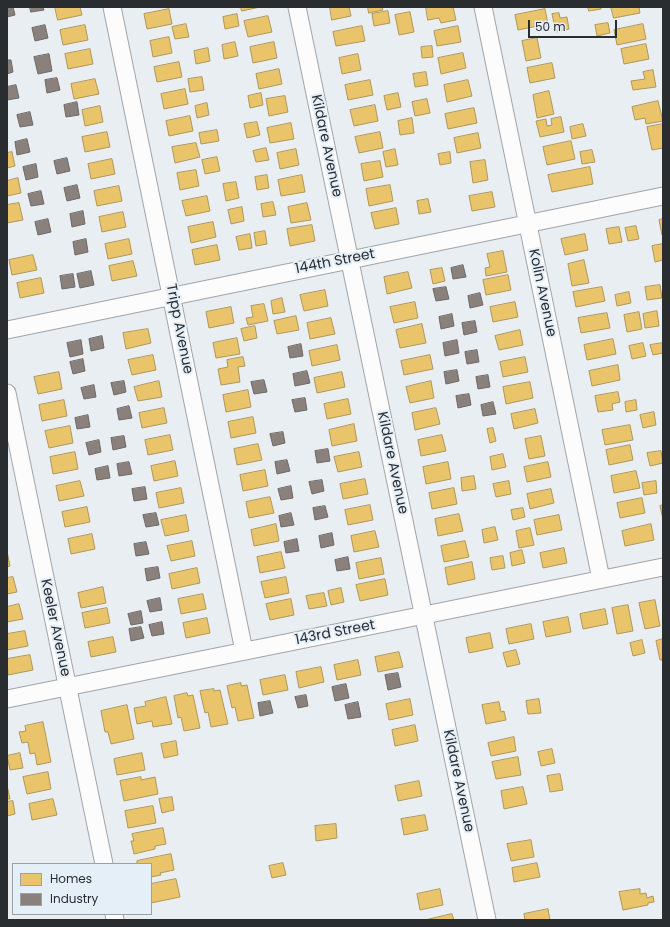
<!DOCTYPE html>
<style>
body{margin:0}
#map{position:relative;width:670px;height:927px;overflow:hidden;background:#e9eef3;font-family:Poppins,sans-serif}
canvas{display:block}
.frame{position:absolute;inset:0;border:8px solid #292d30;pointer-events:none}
.legend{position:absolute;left:12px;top:863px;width:140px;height:52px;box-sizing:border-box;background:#e5eff7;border:1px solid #9aa1a7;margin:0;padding:5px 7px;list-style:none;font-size:12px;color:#292d30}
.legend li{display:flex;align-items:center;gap:8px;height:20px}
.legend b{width:20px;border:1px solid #9aa1a7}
.scale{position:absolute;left:528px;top:20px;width:89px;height:18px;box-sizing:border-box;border:2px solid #292d30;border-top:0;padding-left:5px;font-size:12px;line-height:14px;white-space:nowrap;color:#292d30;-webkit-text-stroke:3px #e5eff7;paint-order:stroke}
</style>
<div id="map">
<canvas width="670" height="927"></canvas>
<div class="frame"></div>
<ul class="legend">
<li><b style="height:11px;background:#e9c46a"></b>Homes</li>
<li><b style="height:11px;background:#8a817c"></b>Industry</li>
</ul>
<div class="scale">50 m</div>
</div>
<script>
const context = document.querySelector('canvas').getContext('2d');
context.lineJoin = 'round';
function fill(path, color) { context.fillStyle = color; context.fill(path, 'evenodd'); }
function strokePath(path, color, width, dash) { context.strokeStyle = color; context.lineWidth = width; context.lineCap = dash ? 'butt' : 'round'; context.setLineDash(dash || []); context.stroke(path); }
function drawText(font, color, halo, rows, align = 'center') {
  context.font = font + ' Poppins,sans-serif'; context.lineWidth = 4; context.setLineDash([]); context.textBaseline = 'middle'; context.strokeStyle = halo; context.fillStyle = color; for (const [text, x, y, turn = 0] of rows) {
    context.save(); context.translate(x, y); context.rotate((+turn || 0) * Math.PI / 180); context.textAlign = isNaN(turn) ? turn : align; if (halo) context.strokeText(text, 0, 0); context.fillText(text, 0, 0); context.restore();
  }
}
const homes = new Path2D(`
 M 55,7 L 80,7 L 82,15 L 58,20 Z
 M 241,7 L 260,7 L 242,11 Z
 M 330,7 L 349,7 L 351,16 L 332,20 Z
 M 368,7 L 382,7 L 383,10 L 369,13 Z
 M 426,7 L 453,7 L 456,20 L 441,23 L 439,18 L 428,20 Z
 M 588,7 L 601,7 L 601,9 L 589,11 Z
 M 611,7 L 639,7 L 640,13 L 614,18 Z
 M 169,9 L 172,24 L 147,29 L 144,14 Z
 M 545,9 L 548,24 L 518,30 L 515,15 Z
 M 388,11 L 390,23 L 374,26 L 372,14 Z
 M 410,12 L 414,32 L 399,35 L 395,15 Z
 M 559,13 L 560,18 L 567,17 L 569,29 L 556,32 L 552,14 Z
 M 237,14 L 239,26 L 225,29 L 223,17 Z
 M 268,16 L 272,32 L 248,37 L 244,21 Z
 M 608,23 L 610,33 L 597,36 L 595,25 Z
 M 186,24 L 189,37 L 175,39 L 172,27 Z
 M 643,24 L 646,39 L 617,45 L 614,30 Z
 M 85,25 L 88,40 L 63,45 L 60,30 Z
 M 362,26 L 365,41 L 336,46 L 333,32 Z
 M 458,26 L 461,42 L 437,46 L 434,31 Z
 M 169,37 L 172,53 L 153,57 L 150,41 Z
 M 537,38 L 541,58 L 526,61 L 522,41 Z
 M 235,42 L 238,56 L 224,59 L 222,45 Z
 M 274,42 L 277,58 L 253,63 L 250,47 Z
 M 646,44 L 649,59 L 624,64 L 621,49 Z
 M 432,46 L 433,57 L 422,58 L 421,47 Z
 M 208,48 L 210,61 L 196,64 L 194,51 Z
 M 90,49 L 93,64 L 68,69 L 65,54 Z
 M 463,53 L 466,68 L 441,74 L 438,58 Z
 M 358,54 L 361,70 L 342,74 L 339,58 Z
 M 179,62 L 182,77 L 157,82 L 154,67 Z
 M 552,63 L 555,78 L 530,83 L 527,68 Z
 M 279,69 L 282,84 L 259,89 L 256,74 Z
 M 653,70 L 656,87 L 633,90 L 631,81 L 645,79 L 643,72 Z
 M 426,72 L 428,85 L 415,87 L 413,74 Z
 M 202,77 L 204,90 L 190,92 L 188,79 Z
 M 95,79 L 99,94 L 74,99 L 71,84 Z
 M 370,80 L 373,95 L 348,100 L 345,85 Z
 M 468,80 L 472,96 L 447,102 L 444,85 Z
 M 185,89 L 188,104 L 164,109 L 161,94 Z
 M 549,91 L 554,114 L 537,118 L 533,95 Z
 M 261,93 L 263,105 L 250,108 L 248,96 Z
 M 398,93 L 401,107 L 387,110 L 384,96 Z
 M 285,96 L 288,112 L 269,116 L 266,99 Z
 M 427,99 L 430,113 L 415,116 L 412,102 Z
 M 658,101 L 663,121 L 646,124 L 645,118 L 635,120 L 632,107 Z
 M 207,103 L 209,115 L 197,118 L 195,106 Z
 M 375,105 L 378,121 L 354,126 L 350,110 Z
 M 100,106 L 103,122 L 85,126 L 82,110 Z
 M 474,108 L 477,123 L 448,129 L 445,114 Z
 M 190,116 L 193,131 L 169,136 L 166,121 Z
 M 561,117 L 564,132 L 540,137 L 536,121 L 546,119 L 547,126 L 552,125 L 551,119 Z
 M 412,118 L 414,133 L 400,135 L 398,121 Z
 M 257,122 L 260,135 L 247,138 L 244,124 Z
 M 291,123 L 294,139 L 270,143 L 267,128 Z
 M 583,124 L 586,136 L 572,139 L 570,127 Z
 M 663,124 L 663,148 L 652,150 L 647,127 Z
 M 217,130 L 219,141 L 201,144 L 199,133 Z
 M 107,132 L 110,147 L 85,152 L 82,137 Z
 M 380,132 L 383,148 L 359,153 L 355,137 Z
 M 478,133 L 481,148 L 457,153 L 454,138 Z
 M 571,141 L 575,159 L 547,165 L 543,147 Z
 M 196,143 L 200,157 L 175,163 L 172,147 Z
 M 266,148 L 269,160 L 256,162 L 253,151 Z
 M 296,149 L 299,165 L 280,169 L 277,153 Z
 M 395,149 L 398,165 L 386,167 L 383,152 Z
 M 592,150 L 595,162 L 582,164 L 580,152 Z
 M 12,152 L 15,166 L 7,168 L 7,153 Z
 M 450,152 L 451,163 L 440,165 L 438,154 Z
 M 217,157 L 220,171 L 205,174 L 202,160 Z
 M 112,159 L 115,174 L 91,179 L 88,164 Z
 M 485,160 L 488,180 L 473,183 L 470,162 Z
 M 380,161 L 383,177 L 364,181 L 361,164 Z
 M 590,167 L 593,184 L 552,192 L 548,175 Z
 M 196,170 L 199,186 L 180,190 L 177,173 Z
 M 267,175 L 269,188 L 257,190 L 255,177 Z
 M 302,175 L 305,192 L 281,196 L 278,180 Z
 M 18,178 L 21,193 L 7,196 L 7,181 Z
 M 236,182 L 239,198 L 226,201 L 223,184 Z
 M 390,185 L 393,201 L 369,206 L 366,189 Z
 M 119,186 L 122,201 L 97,206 L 94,191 Z
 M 492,192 L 495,207 L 472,211 L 469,196 Z
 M 207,196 L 210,211 L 186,216 L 182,201 Z
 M 428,199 L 431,212 L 419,214 L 417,201 Z
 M 273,202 L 276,215 L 263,217 L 261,204 Z
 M 19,203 L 23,220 L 7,223 L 7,205 Z
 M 307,203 L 311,220 L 291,223 L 288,207 Z
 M 242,207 L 244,221 L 231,224 L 228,210 Z
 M 396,208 L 399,224 L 375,229 L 371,213 Z
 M 123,212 L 126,227 L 102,232 L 99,217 Z
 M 663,219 L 663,235 L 662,235 L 659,220 Z
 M 213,222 L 216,237 L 191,243 L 188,227 Z
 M 312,225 L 315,241 L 290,246 L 287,229 Z
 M 636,226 L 639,239 L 628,241 L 625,228 Z
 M 619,227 L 622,242 L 609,244 L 606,229 Z
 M 265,231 L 267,244 L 256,246 L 254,233 Z
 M 250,234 L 252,248 L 239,250 L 236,237 Z
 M 585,234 L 588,250 L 565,255 L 561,239 Z
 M 129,239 L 132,254 L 108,259 L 105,244 Z
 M 663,244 L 663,260 L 655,262 L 652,246 Z
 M 217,245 L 220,260 L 195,265 L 192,250 Z
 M 503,251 L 507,272 L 486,276 L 485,268 L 490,267 L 487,254 Z
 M 33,255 L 37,270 L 12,275 L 9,260 Z
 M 584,260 L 589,283 L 572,286 L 568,264 Z
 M 133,261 L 137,276 L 112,281 L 109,266 Z
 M 442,268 L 445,281 L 433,284 L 430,270 Z
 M 408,272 L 412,288 L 387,294 L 384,277 Z
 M 508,275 L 511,290 L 486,295 L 483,280 Z
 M 41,278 L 44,293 L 20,298 L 17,283 Z
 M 660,285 L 662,298 L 647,300 L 645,287 Z
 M 602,287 L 605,301 L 576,307 L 573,292 Z
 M 325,290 L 328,306 L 304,311 L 300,295 Z
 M 629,292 L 631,303 L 617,306 L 615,295 Z
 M 282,298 L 285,312 L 273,314 L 271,301 Z
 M 415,302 L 418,318 L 394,323 L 390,307 Z
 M 515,302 L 518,317 L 493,322 L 490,307 Z
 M 264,304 L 268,321 L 248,325 L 246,318 L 253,317 L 251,306 Z
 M 231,307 L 234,323 L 209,328 L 206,312 Z
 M 657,311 L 659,326 L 645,328 L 643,314 Z
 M 639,312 L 642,329 L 627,332 L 624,315 Z
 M 607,313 L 610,328 L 581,333 L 578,318 Z
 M 296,316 L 299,330 L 277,334 L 274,321 Z
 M 331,318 L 335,334 L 310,339 L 307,323 Z
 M 422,324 L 426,343 L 400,348 L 396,330 Z
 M 255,326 L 257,338 L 244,341 L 241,329 Z
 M 148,329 L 151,343 L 126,349 L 123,333 Z
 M 520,330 L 523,345 L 499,350 L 495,336 Z
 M 237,338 L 240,354 L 216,358 L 213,343 Z
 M 613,339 L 616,354 L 587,360 L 584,345 Z
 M 643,343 L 646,356 L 632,359 L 629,346 Z
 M 663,343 L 663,353 L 653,355 L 650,345 Z
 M 337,345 L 340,360 L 312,366 L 309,351 Z
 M 153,355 L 156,370 L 132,375 L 128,360 Z
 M 430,355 L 433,369 L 404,375 L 401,361 Z
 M 243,357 L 245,366 L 238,367 L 240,382 L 221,385 L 218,369 L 228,367 L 227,360 Z
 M 525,357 L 528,372 L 503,377 L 500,362 Z
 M 618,365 L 620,380 L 592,386 L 589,371 Z
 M 59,372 L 62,389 L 38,394 L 34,377 Z
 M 342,372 L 345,387 L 317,393 L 314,378 Z
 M 159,381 L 162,397 L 138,401 L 134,387 Z
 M 431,381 L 434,398 L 410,403 L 406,387 Z
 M 530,382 L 533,398 L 506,404 L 503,387 Z
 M 248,390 L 251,407 L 226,412 L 223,395 Z
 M 618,392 L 620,402 L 612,404 L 613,410 L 598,412 L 595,396 Z
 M 348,399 L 351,414 L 327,419 L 324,404 Z
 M 64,400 L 67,416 L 42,421 L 39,405 Z
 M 636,400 L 637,410 L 626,412 L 625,402 Z
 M 164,408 L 167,423 L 142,428 L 139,413 Z
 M 436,408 L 440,424 L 415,430 L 412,413 Z
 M 535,409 L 538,423 L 514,429 L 511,414 Z
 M 654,412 L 656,425 L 643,428 L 640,415 Z
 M 253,417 L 256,433 L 231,438 L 228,422 Z
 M 354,424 L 357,441 L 332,446 L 329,430 Z
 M 630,425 L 633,440 L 605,445 L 602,430 Z
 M 70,426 L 73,443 L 49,448 L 45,431 Z
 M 493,428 L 496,441 L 490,443 L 487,429 Z
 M 170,435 L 173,450 L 148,455 L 145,440 Z
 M 442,435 L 446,451 L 421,456 L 418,440 Z
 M 541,436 L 545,456 L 529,459 L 525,439 Z
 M 258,444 L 262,460 L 237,465 L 234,449 Z
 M 630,445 L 633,460 L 609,465 L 606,450 Z
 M 661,451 L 663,463 L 650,466 L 647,453 Z
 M 75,452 L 78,469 L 53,474 L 50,457 Z
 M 359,452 L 362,467 L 338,472 L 334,457 Z
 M 503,454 L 506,467 L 492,470 L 490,457 Z
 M 175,461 L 178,476 L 154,481 L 151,466 Z
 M 448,462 L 451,479 L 426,484 L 423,467 Z
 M 548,462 L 551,477 L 527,482 L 524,467 Z
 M 265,470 L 268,486 L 243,491 L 240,475 Z
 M 636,471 L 640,488 L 614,493 L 611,476 Z
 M 474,476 L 476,489 L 462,491 L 461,478 Z
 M 365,479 L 368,494 L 343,499 L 340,484 Z
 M 80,481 L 84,496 L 59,501 L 56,486 Z
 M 509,481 L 511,494 L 496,497 L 493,484 Z
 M 656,481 L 657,493 L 644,495 L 642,483 Z
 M 181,488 L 184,503 L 159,508 L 156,493 Z
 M 454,488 L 457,504 L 432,509 L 429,493 Z
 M 551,489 L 554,503 L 530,509 L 527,494 Z
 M 270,497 L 274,513 L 249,518 L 246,502 Z
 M 642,498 L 645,513 L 620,518 L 617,503 Z
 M 370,505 L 373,520 L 348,525 L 345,510 Z
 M 663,505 L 663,519 L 660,506 Z
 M 87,507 L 90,522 L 65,527 L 62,512 Z
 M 523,508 L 525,517 L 513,520 L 511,510 Z
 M 459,514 L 463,531 L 438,536 L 435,519 Z
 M 186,515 L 189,531 L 165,536 L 161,520 Z
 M 559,515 L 562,530 L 537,535 L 534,520 Z
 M 276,524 L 279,541 L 254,546 L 251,530 Z
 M 651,524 L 654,540 L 625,546 L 622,531 Z
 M 495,527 L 498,540 L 484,543 L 482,530 Z
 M 530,528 L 534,545 L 519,548 L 516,531 Z
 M 375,531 L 379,547 L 354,552 L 351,536 Z
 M 92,534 L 95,549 L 71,554 L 68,539 Z
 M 192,541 L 195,556 L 171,561 L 167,546 Z
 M 465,541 L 469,557 L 444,562 L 441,546 Z
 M 564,548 L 567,563 L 543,568 L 540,553 Z
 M 522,550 L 525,563 L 512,566 L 510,553 Z
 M 7,551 L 10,566 L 7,567 Z
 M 281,552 L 285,568 L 260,573 L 257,557 Z
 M 503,556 L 505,568 L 492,570 L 490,558 Z
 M 381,558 L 384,574 L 359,579 L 356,563 Z
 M 472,562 L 475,579 L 448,585 L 445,568 Z
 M 197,568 L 200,583 L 172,589 L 169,574 Z
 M 13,577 L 17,592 L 7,594 L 7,578 Z
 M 286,577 L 289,593 L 265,598 L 261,582 Z
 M 385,579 L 388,595 L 360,601 L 356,585 Z
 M 103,587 L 106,603 L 81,608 L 78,593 Z
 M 341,588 L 344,602 L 331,605 L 328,591 Z
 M 324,593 L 327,606 L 309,609 L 306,596 Z
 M 203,594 L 206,609 L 181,614 L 178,599 Z
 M 291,599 L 294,615 L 270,620 L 266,604 Z
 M 655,600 L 660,626 L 645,629 L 639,603 Z
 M 19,604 L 23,619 L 7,622 L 7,607 Z
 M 628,605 L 633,631 L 617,634 L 612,608 Z
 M 107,608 L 110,623 L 85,628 L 82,613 Z
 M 605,609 L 608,624 L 583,629 L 580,614 Z
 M 568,617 L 571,632 L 546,637 L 543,622 Z
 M 207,618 L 210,633 L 186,638 L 183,623 Z
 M 531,624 L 534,639 L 509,644 L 506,629 Z
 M 25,631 L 28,646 L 7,650 L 7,634 Z
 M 490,633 L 493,648 L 469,653 L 466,638 Z
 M 113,637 L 116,652 L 91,657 L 88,642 Z
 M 663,639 L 663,660 L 660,660 L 656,641 Z
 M 642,640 L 645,653 L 633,656 L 630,643 Z
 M 516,650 L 520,664 L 507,667 L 503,653 Z
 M 399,652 L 403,667 L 378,672 L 375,657 Z
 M 30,655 L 33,670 L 8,675 L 7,659 Z
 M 358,660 L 361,675 L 337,680 L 334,665 Z
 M 321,667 L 324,682 L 299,688 L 296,672 Z
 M 285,675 L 288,690 L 263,695 L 260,680 Z
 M 241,683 L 241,686 L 247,685 L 254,718 L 238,721 L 235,707 L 232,708 L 227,686 Z
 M 214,689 L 214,691 L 220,690 L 228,724 L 211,727 L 208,712 L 205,713 L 200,691 Z
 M 187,693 L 188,696 L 193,695 L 200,728 L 184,731 L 181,717 L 178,718 L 174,696 Z
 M 166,697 L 172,724 L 153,727 L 152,721 L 137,724 L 134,708 L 146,706 L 145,702 Z
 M 410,699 L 413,715 L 389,720 L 386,704 Z
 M 539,699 L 541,713 L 528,714 L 526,701 Z
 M 499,702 L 501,712 L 504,711 L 506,720 L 486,724 L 482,705 Z
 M 127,705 L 134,739 L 111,744 L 108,732 L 105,732 L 101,711 Z
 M 43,722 L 51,762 L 37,765 L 35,753 L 30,754 L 28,742 L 22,743 L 19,732 L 26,731 L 25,726 Z
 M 415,725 L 418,741 L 395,746 L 392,730 Z
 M 514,737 L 516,751 L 491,756 L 488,743 Z
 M 176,741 L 178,755 L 164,758 L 161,744 Z
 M 552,749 L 555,763 L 541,766 L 538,752 Z
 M 20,753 L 23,768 L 10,770 L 7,756 Z
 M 142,753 L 145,770 L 117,775 L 114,759 Z
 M 518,757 L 521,775 L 496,779 L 492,762 Z
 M 48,772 L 51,789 L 27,794 L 23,777 Z
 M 560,774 L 563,790 L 550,792 L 547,776 Z
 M 141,777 L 141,780 L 155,777 L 158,794 L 124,801 L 120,781 Z
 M 419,781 L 422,796 L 398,801 L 395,786 Z
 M 7,785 L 10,799 L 7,799 Z
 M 523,787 L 527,804 L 504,809 L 501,791 Z
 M 172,797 L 174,810 L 162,813 L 159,799 Z
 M 53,799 L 57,815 L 32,820 L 29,804 Z
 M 13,801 L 15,814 L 7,816 L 7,802 Z
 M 153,806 L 156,823 L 128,828 L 125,811 Z
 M 425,815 L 428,830 L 404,835 L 401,819 Z
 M 336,824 L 337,838 L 316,841 L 315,826 Z
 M 163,828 L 166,844 L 155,846 L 155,849 L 134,854 L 131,841 L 134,841 L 132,834 Z
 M 531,840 L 534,857 L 511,861 L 507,844 Z
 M 171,854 L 174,870 L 160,873 L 161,875 L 151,877 L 151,864 L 137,864 L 137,861 Z
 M 283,863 L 286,875 L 272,878 L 269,866 Z
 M 537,863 L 540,877 L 514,882 L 512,868 Z
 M 176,879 L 180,897 L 151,903 L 151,884 Z
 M 440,889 L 443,905 L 420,910 L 417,894 Z
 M 640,889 L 640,894 L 646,893 L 647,898 L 653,896 L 654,902 L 648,903 L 648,905 L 623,910 L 619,892 Z
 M 548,909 L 550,920 L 525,920 L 524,914 Z
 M 452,914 L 454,920 L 425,920 Z`);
const industry = new Path2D(`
 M 7,7 L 13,7 L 15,15 L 7,17 Z
 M 30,7 L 43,7 L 44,10 L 31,12 Z
 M 45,25 L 48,38 L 35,41 L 32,28 Z
 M 49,54 L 52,71 L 38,74 L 34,57 Z
 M 7,60 L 11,60 L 13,72 L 7,74 Z
 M 57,78 L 60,90 L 47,93 L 45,80 Z
 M 16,85 L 19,98 L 7,100 L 7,87 Z
 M 77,102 L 79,115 L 66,117 L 64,105 Z
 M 30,112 L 33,125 L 20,127 L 17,115 Z
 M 27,139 L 30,152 L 17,155 L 15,142 Z
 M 67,158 L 70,171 L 57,174 L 54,161 Z
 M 36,164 L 38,177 L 26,180 L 23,167 Z
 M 77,185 L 80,198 L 67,201 L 64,188 Z
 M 41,191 L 44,204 L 31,206 L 28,194 Z
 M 83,211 L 85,224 L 72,227 L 70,214 Z
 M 48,219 L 51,232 L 38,235 L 35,222 Z
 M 86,239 L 88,252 L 75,255 L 73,242 Z
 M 463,265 L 466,277 L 453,279 L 451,268 Z
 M 91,271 L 94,285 L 80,288 L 77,274 Z
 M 73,274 L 75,287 L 62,289 L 60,276 Z
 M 446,287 L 449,299 L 436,301 L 433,289 Z
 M 480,293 L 483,305 L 470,308 L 468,296 Z
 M 452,314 L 454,326 L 441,329 L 439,317 Z
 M 475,321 L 477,332 L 464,335 L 462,323 Z
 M 102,336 L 104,348 L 91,351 L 89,339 Z
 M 81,340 L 83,354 L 70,357 L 67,343 Z
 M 457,340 L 459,353 L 445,356 L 443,343 Z
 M 301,344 L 303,356 L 290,358 L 288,347 Z
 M 477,350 L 479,362 L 467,364 L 465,352 Z
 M 83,359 L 85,371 L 73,374 L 70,362 Z
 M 457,370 L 459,381 L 446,384 L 444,372 Z
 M 307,371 L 310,383 L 295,386 L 293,374 Z
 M 488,375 L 490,387 L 478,389 L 476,377 Z
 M 264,380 L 267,392 L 254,394 L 251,382 Z
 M 124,381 L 126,392 L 114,395 L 111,383 Z
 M 94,385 L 96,397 L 84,399 L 81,388 Z
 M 469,394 L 471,405 L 458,408 L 456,396 Z
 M 305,398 L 307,410 L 295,412 L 292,400 Z
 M 493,402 L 496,414 L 483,416 L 481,405 Z
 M 129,406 L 132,418 L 119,420 L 117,409 Z
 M 88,415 L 90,427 L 77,429 L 75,418 Z
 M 283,432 L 285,443 L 273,446 L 270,434 Z
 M 124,436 L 126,447 L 113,450 L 111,438 Z
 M 99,440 L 101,452 L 89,455 L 86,443 Z
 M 328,449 L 330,461 L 317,463 L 315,451 Z
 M 287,460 L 290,471 L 277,474 L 275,462 Z
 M 129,462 L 132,474 L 119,476 L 117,464 Z
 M 108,466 L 110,478 L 97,480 L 95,469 Z
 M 322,480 L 324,491 L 312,494 L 309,482 Z
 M 291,486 L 293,498 L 281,500 L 278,489 Z
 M 145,487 L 147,499 L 134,501 L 132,489 Z
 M 325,506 L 328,517 L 315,520 L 313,508 Z
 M 156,513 L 159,525 L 146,527 L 143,515 Z
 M 291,513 L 294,525 L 281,527 L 279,516 Z
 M 332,533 L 334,545 L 321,548 L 319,536 Z
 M 297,539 L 299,551 L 286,553 L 284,542 Z
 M 146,542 L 149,554 L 136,556 L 134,544 Z
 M 348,557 L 350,569 L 337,571 L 335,560 Z
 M 158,567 L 160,578 L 147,581 L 145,569 Z
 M 160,598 L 162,610 L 150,612 L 147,601 Z
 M 141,611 L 143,623 L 131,625 L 128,614 Z
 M 162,622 L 164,634 L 152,636 L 149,625 Z
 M 141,627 L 144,638 L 131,641 L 129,629 Z
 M 398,673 L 401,687 L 388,690 L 385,675 Z
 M 346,684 L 349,698 L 335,701 L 332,687 Z
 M 306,695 L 308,706 L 298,708 L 295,697 Z
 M 270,701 L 273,713 L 260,716 L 258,703 Z
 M 358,702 L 361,717 L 348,719 L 345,705 Z`);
const minor = new Path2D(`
 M 112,7 L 244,651
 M 297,7 L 487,920
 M 483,7 L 601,579
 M 7,330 L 663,196
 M 7,393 L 104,864
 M 7,699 L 663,567
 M 114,914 L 115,920`);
const streetNames = [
 ["Kildare Avenue",326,146,78],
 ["144th Street",335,262,-11],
 ["Kolin Avenue",542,293,78],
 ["Tripp Avenue",179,329,79],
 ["Kildare Avenue",392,463,78],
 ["Keeler Avenue",55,628,78],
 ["143rd Street",335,633,-11],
 ["Kildare Avenue",458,781,78]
];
fill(homes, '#e9c46a');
strokePath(homes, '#af9759', 1);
fill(industry, '#8a817c');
strokePath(industry, '#6d6865', 1);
strokePath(minor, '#a1a5a8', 19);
strokePath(minor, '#fcfcfd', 17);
drawText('14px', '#292d30', '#e5eff7', streetNames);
</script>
